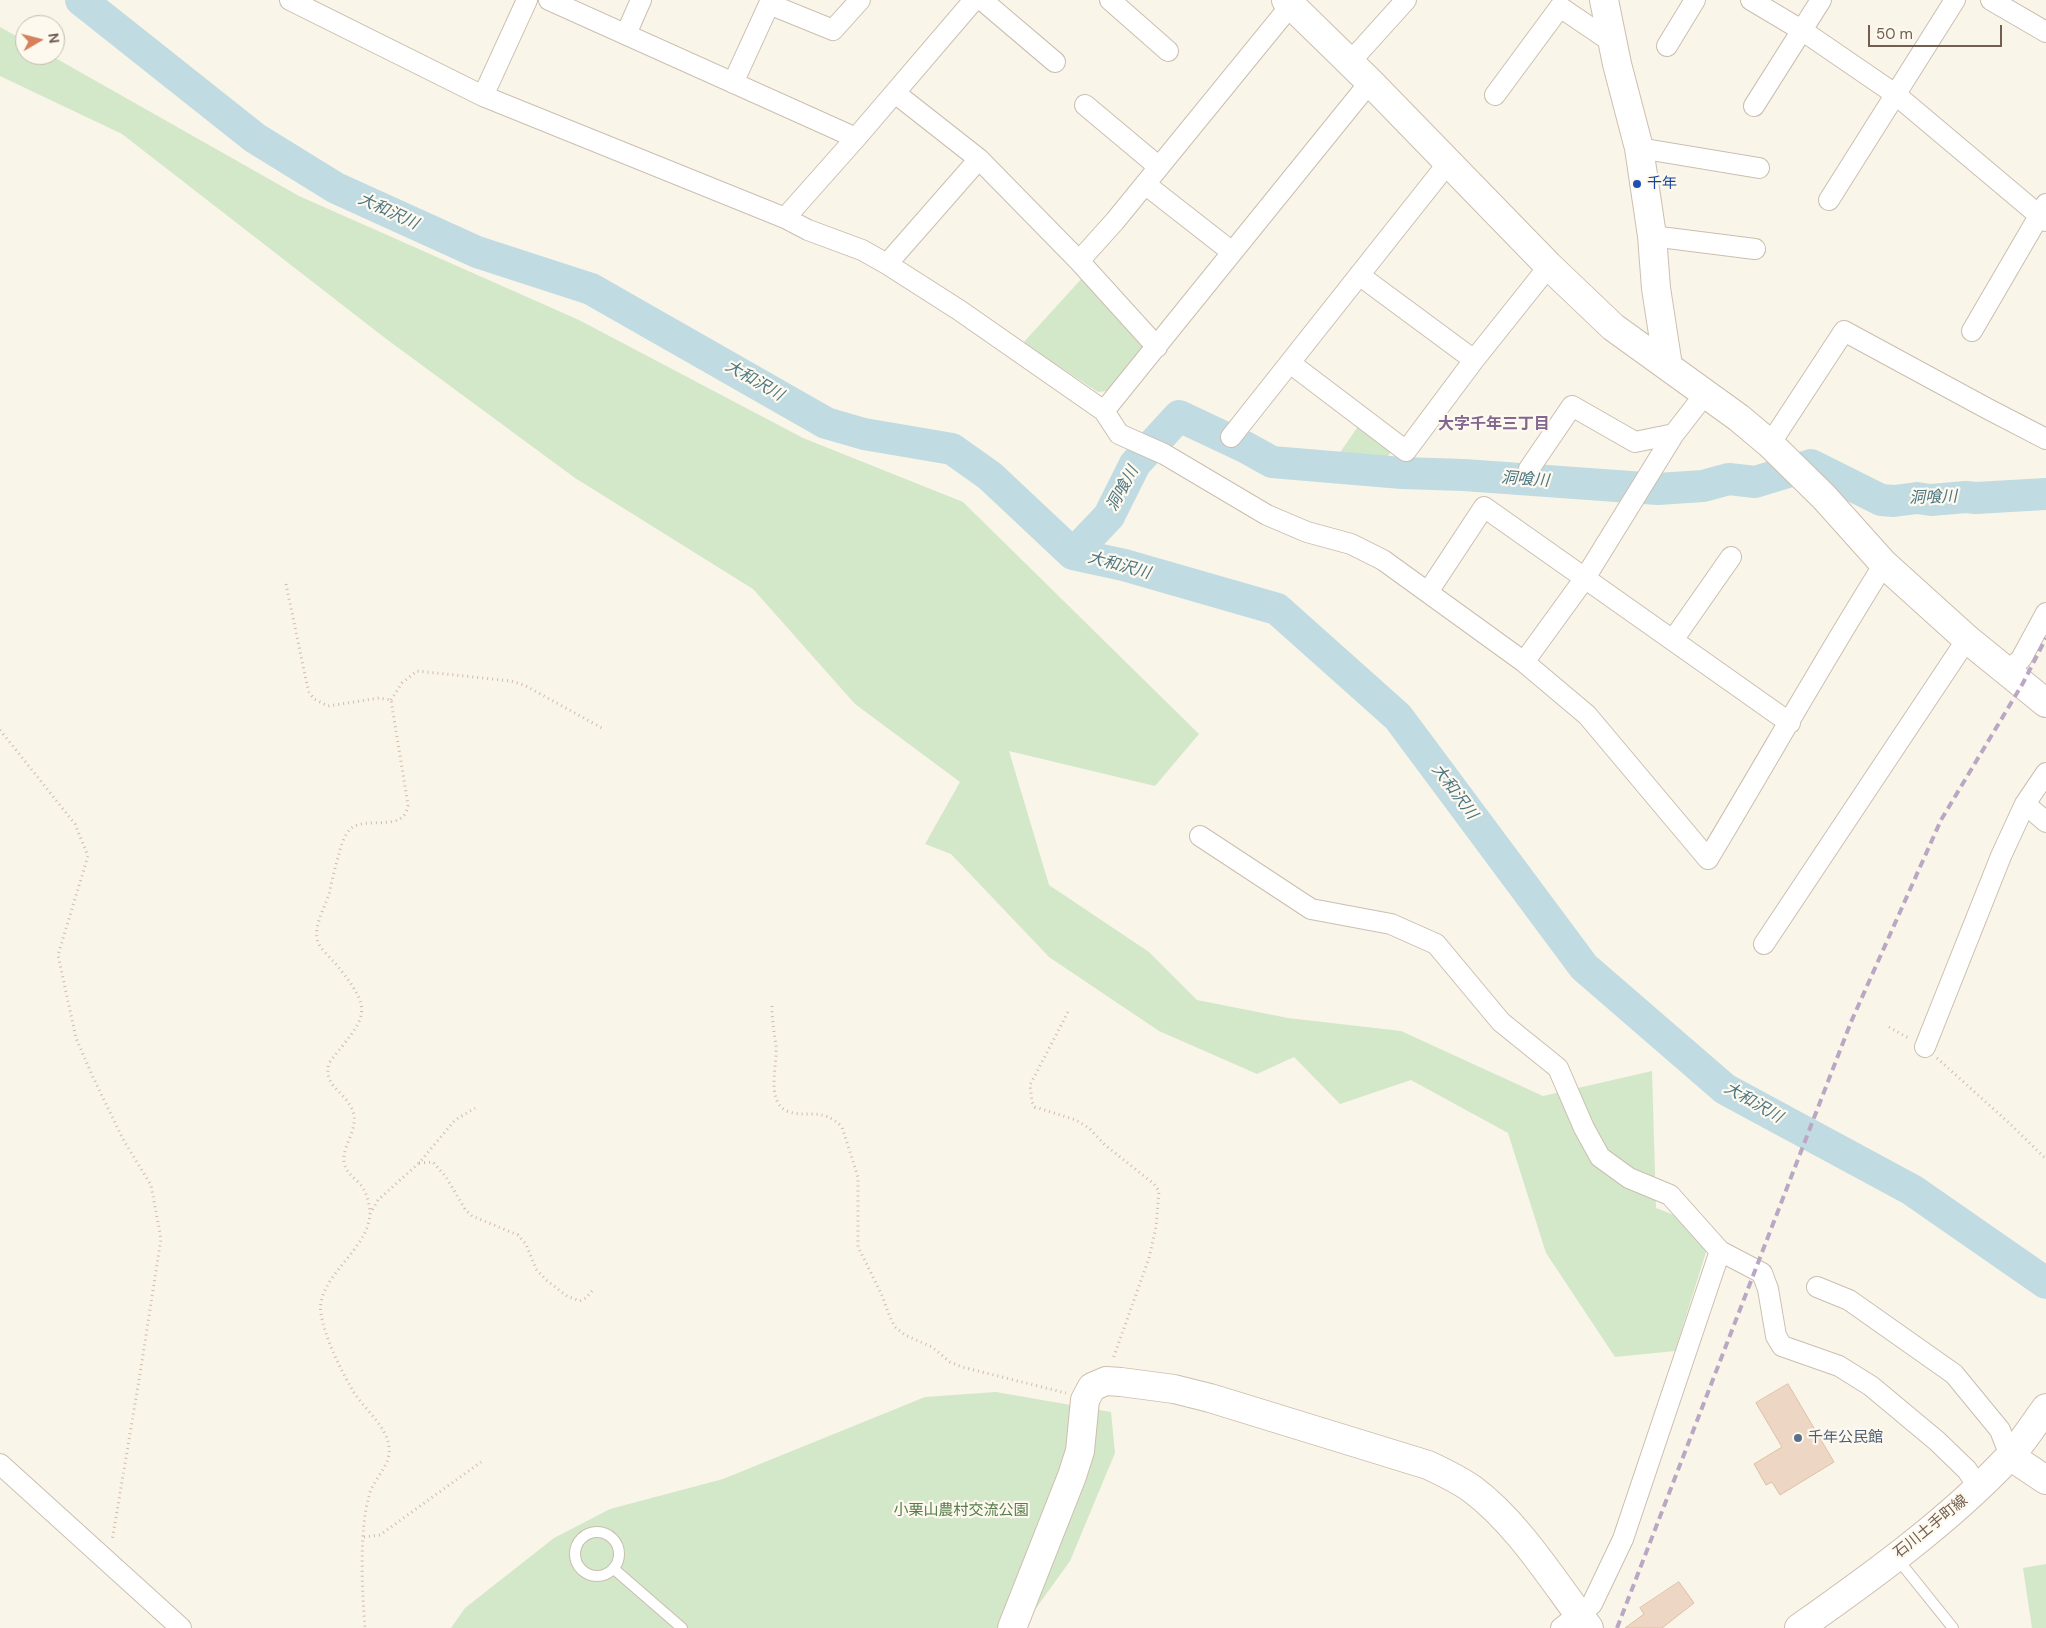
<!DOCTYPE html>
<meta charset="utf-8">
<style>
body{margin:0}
#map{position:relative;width:2046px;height:1628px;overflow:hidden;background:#faf5e9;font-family:"DM Sans",sans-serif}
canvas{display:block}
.north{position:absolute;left:15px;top:15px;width:50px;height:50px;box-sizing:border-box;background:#fdf9ef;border:1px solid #c5bbaf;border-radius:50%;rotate:82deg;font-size:14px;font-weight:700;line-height:20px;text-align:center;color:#725e50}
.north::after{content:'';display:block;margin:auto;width:18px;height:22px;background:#d6805c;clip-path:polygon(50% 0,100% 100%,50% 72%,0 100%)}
.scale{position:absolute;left:1868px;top:25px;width:134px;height:22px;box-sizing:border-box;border:2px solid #725e50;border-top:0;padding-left:6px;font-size:15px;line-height:18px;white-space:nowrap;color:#725e50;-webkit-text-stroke:4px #fdf9ef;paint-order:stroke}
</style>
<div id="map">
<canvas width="2046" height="1628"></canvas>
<div class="north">N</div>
<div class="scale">50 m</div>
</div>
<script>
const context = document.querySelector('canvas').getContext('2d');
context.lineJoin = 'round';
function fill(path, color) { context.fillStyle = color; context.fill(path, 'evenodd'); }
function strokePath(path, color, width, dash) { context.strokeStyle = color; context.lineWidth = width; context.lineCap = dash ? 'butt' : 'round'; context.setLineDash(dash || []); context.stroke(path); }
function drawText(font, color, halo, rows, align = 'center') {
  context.font = font + ' "DM Sans","Noto Sans JP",sans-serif'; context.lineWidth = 4.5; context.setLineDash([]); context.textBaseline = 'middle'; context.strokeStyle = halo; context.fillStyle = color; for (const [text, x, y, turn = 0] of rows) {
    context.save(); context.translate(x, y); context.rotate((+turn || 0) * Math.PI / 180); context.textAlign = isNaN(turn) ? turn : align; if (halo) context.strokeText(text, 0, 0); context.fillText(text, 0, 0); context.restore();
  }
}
const green = new Path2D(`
 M 0,27 L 25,41 L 25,55 L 50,55 L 299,196 L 579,320 L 803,438 L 963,502 L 1199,734 L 1155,786 L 1009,751 L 1049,885 L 1149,952 L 1197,1000 L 1288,1018 L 1401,1031 L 1543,1096 L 1652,1071 L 1656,1208 L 1713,1230 L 1675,1351 L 1615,1357 L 1546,1253 L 1508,1133 L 1411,1080 L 1340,1104 L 1294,1057 L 1257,1074 L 1159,1031 L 1049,957 L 951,854 L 925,844 L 960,782 L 855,704 L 753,589 L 575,478 L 385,338 L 122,134 L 0,76 Z
 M 1084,276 L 1142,339 L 1145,352 L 1114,390 L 1098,392 L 1023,343 Z
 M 1359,425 L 1392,450 L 1380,468 L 1334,461 Z
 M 996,1392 L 1111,1412 L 1115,1453 L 1070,1561 L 1029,1618 L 1025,1628 L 451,1628 L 465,1608 L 554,1538 L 610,1509 L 723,1479 L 925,1397 Z
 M 2046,1564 L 2046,1628 L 2032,1628 L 2023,1568 Z`);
const river = new Path2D(`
 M 81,0 L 255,138 L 336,188 L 477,252 L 591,289 L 826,423 L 864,434 L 952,449 L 990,476 L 1073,554 L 1124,565 L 1277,609 L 1398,717 L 1584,967 L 1725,1089 L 1912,1190 L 2046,1283
 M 1073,554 L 1109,516 L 1135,464 L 1179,416 L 1245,447 L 1272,462 L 1402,473 L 1464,475 L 1658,489 L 1703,486 L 1729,479 L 1755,482 L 1811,465 L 1881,500 L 1894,501 L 1917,498 L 1931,500 L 1966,497 L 1976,498 L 2046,494`);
const building = new Path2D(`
 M 1788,1384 L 1834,1462 L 1780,1495 L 1772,1482 L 1766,1485 L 1754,1464 L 1782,1447 L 1756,1403 Z
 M 1679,1582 L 1694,1603 L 1662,1628 L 1625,1628 L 1644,1614 L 1640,1608 Z`);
const path = new Path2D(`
 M 286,584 L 306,680 L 309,692 L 314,699 L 328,706 L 379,698 L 391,700 L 408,805 C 405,832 370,817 353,827 C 345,832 341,845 339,854 C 335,867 332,881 329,894 C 324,909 315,923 317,939 C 319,948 329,956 335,963 C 377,1014 365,1016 329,1063 C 323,1085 342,1090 351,1107 C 362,1127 342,1143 344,1162 C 346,1172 352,1176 359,1183 C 366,1190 370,1204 370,1214 C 368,1251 315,1278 321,1314 C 326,1341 340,1368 353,1391 C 364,1409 388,1427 389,1448 C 391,1466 373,1479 369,1496 C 359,1531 362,1591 365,1628
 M 391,700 L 402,683 L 417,671 L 511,681 L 524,685 L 602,728
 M 0,730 L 75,824 L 88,856 L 58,955 L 76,1038 L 92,1075 L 124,1141 L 151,1185 L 161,1239 L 140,1374 L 112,1541
 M 772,1006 C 772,1020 774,1032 776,1045 C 778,1063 765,1101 787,1111 C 806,1119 822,1106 842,1127 L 858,1177 L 858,1247 L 881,1293 L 890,1317 L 895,1327 L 905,1335 L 932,1347 L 950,1362 L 962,1367 L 1066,1393
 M 1068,1012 L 1030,1085 L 1032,1102 L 1035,1107 L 1076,1120 L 1089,1128 L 1105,1145 L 1154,1184 L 1159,1191 L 1156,1227 L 1149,1258 L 1113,1359
 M 1889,1027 L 1910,1039
 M 1937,1058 L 2008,1122 L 2046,1159
 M 419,1163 L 433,1162 L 446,1177 L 465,1209 L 472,1216 L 518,1235 L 526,1244 L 536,1269 L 546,1280 L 567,1296 L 580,1301 L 586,1298 L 592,1291
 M 370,1214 L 378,1200 L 419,1163 L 455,1120 L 475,1108
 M 364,1537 L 380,1535 L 481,1462`);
const lane = new Path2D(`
 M575 1554a22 22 0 1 1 44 0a22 22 0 1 1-44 0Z
 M 1896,1557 L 1953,1628
 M 614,1569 L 682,1628`);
const street = new Path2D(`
 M 290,0 L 483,96 L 785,218 L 808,230 L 862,250 L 887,264 L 959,310 L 1104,411 L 1119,434 L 1164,454 L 1267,515 L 1307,532 L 1351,544 L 1383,560 L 1524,662 L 1587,715 L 1708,859 C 1767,761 1823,661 1884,564
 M 549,0 L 856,138
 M 982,0 L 1055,62
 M 1110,0 L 1168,51
 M 1751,0 L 1803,31 L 1895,94 L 2046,221
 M 1991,0 L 2046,32
 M 769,4 L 833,30 L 860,0
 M 626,34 L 641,0
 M 1667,46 L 1695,0
 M 1350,62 L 1406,0
 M 733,83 L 771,0
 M 895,93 L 979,159 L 1079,261 L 1157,347
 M 1495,95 L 1560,7 L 1613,43
 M 483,96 L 527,0
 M 1085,105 L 1159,167
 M 1754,106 L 1821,0
 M 1639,148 L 1759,168
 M 1145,184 L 1232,252
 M 1829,200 L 1955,0
 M 785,218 L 856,138 L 974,0
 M 1652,236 L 1755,249
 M 1079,261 L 1115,221 L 1291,5
 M 887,264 L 979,159
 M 1359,275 L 1474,360
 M 1972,331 L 2046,204
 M 1290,363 L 1406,451 L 1474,360 L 1549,266
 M 1104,411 L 1370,82
 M 1231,437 L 1448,163
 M 1770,444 L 1844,331 L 1988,409 L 2046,439
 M 1529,469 L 1572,406 L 1635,442 L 1674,434 L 1705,394
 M 1428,592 L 1484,507 L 1790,723
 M 1673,640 L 1731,557
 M 1524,662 L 1585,578 L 1674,434
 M 2008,671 L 2021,659 L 2046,613
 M 2025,804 L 2046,822
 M 1200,836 L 1311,909 L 1391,924 L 1436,944 L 1501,1022 L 1558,1068 L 1584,1128 L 1600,1157 L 1629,1178 L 1670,1195 L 1720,1251 L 1762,1273 L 1768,1289 L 1776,1336 L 1782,1346 L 1839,1366 L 1871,1386 L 1937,1441 L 1967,1470 L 1978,1487
 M 1764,944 L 1967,639
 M 1925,1047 L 2001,856 L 2025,804 L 2046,773
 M 1817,1287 L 1849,1300 L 1954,1374 L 2000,1430 L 2010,1456
 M 0,1464 L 181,1628
 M 1561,1628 L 1592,1604 L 1623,1539 L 1720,1251`);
const secondary = new Path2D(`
 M 1286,0 L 1370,82 L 1549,266 L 1613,327 L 1739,418 L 1770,444 L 1824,497 L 1884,564 L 1967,639 L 2046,703
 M 1604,0 L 1617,64 L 1639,148 L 1652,236 L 1656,288 L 1668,366
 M 2010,1456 L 2046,1480
 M 1012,1628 L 1072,1476 L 1080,1451 L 1085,1400 L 1092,1387 L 1106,1381 L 1121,1382 L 1174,1389 L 1210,1398 L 1428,1465 C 1443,1472 1458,1479 1472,1489 C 1518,1523 1554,1582 1589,1628
 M 1799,1628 C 1870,1578 1949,1521 2009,1457 C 2023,1442 2034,1424 2046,1408`);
const rail = new Path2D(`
 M 1617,1628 L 1851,1022 L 1941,820 L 2023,683 L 2046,638`);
const markers = [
 [1637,184,5,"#1a4fb4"],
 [1798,1438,5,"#5c6f8a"]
];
const transitNames = [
 ["千年",1647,184]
];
const serviceNames = [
 ["千年公民館",1808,1438]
];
const parkNames = [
 ["小栗山農村交流公園",961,1511]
];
const streetNames = [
 ["石川土手町線",1931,1527,-39]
];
const waterNames = [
 ["大和沢川",388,212,25],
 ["大和沢川",754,381,30],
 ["洞喰川",1525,480,4],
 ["洞喰川",1123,489,-61],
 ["洞喰川",1933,498,-2],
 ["大和沢川",1119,566,15],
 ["大和沢川",1454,792,53],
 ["大和沢川",1753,1103,30]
];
const neighbourhoodNames = [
 ["大字千年三丁目",1494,425]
];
fill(green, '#d3e7c9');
strokePath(river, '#c0dbe2', 32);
fill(building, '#edd7c4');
strokePath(building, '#debfa6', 1);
strokePath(lane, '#cbbeb0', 12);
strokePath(street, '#cbbeb0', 22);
strokePath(secondary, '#cebeae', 30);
strokePath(path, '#d2bba7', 3, [1, 4]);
strokePath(lane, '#fff', 10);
strokePath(street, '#fff', 20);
strokePath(secondary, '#fff', 28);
strokePath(rail, '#b9a8c3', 4, [8, 5]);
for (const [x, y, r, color] of markers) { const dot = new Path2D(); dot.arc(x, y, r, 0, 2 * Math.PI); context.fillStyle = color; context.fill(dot); strokePath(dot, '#fdf9ef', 2); }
drawText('15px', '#164399', '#fdf9ef', transitNames, 'left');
drawText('15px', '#4e5e75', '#fdf9ef', serviceNames, 'left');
drawText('15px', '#567c4c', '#fdf9ef', parkNames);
drawText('15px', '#725e50', '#fdf9ef', streetNames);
drawText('italic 16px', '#4c7683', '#fdf9ef', waterNames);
drawText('bold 16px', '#84678e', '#fdf9ef', neighbourhoodNames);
</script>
